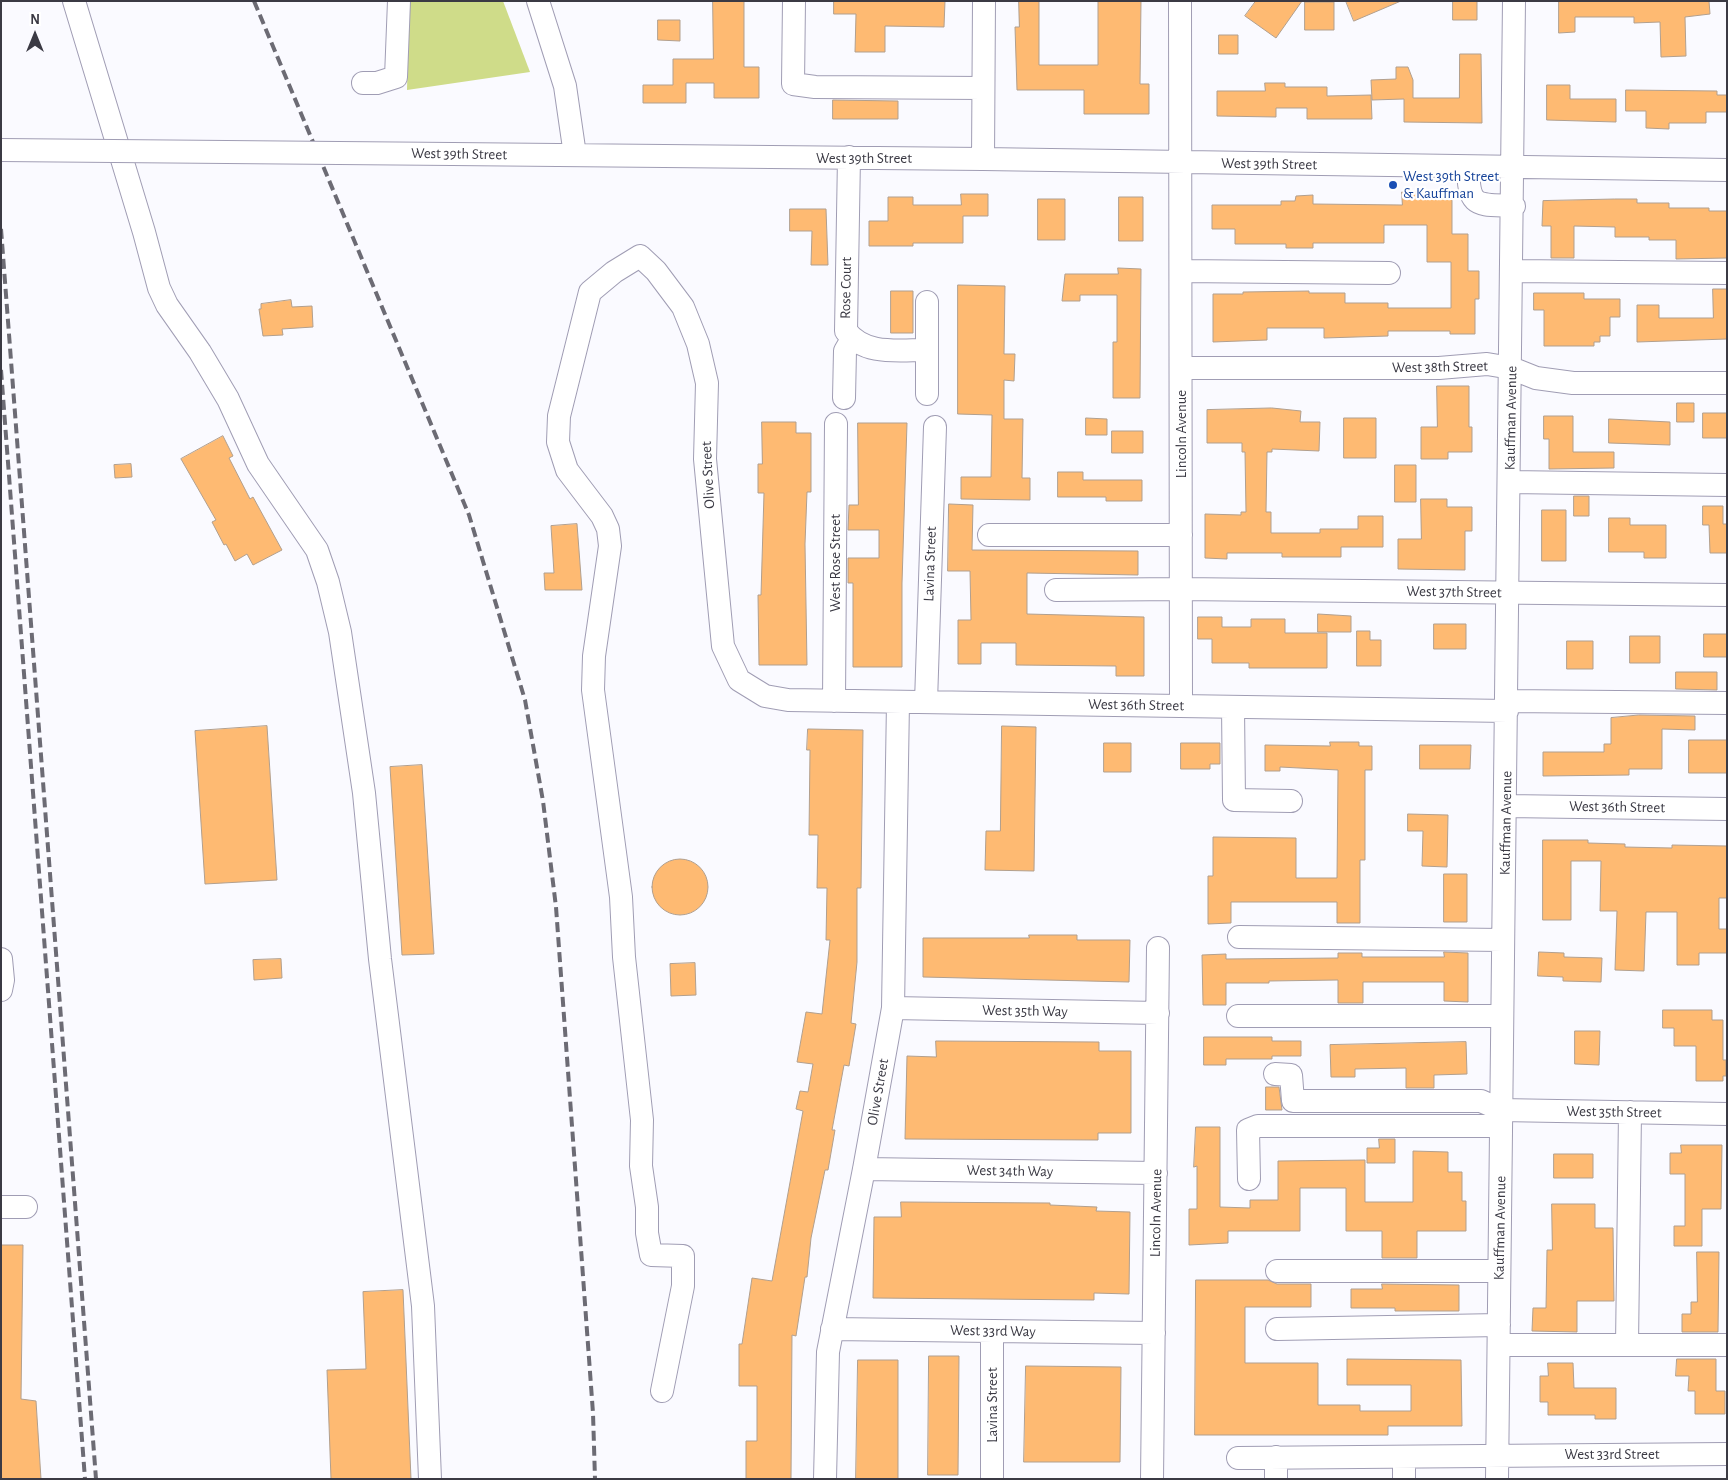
<!DOCTYPE html>
<style>
body{margin:0}
#map{position:relative;width:1728px;height:1480px;overflow:hidden;background:#fafaff;font-family:"Alegreya Sans",sans-serif}
canvas{display:block}
.frame{position:absolute;inset:0;border:2px solid #3b3a44;pointer-events:none}
.north{position:absolute;left:10px;top:10px;width:50px;height:50px;-webkit-text-stroke:4px #fff;paint-order:stroke;rotate:0deg;font-size:14px;font-weight:700;line-height:20px;text-align:center;color:#3b3a44}
.north::after{content:'';display:block;margin:auto;width:18px;height:22px;background:#3b3a44;clip-path:polygon(50% 0,100% 100%,50% 72%,0 100%)}
</style>
<div id="map">
<canvas width="1728" height="1480"></canvas>
<div class="frame"></div>
<div class="north">N</div>
</div>
<script>
const context = document.querySelector('canvas').getContext('2d');
context.lineJoin = 'round';
function fill(path, color) { context.fillStyle = color; context.fill(path, 'evenodd'); }
function strokePath(path, color, width, dash) { context.strokeStyle = color; context.lineWidth = width; context.lineCap = dash ? 'butt' : 'round'; context.setLineDash(dash || []); context.stroke(path); }
function drawText(font, color, halo, rows, align = 'center') {
  context.font = font + ' "Alegreya Sans",sans-serif'; context.lineWidth = 4.5; context.setLineDash([]); context.textBaseline = 'middle'; context.strokeStyle = halo; context.fillStyle = color; for (const [text, x, y, turn = 0] of rows) {
    context.save(); context.translate(x, y); context.rotate((+turn || 0) * Math.PI / 180); context.textAlign = isNaN(turn) ? turn : align; if (halo) context.strokeText(text, 0, 0); context.fillText(text, 0, 0); context.restore();
  }
}
const green = new Path2D(`
 M 409,1 L 503,1 L 530,72 L 407,90 Z`);
const building = new Path2D(`
 M 713,1 L 744,1 L 744,67 L 759,67 L 759,98 L 714,98 L 714,83 L 686,83 L 686,103 L 643,103 L 643,85 L 673,85 L 673,59 L 713,59 Z
 M 834,1 L 945,1 L 944,27 L 885,26 L 885,52 L 855,52 L 856,14 L 834,14 Z
 M 1019,1 L 1039,1 L 1039,65 L 1098,65 L 1098,1 L 1141,1 L 1140,84 L 1149,84 L 1149,114 L 1084,114 L 1084,90 L 1017,90 L 1015,27 L 1019,27 Z
 M 1256,1 L 1302,1 L 1276,38 L 1245,16 Z
 M 1346,1 L 1401,1 L 1354,21 Z
 M 1453,1 L 1477,1 L 1477,20 L 1453,20 Z
 M 1559,1 L 1709,1 L 1710,14 L 1685,17 L 1686,56 L 1661,57 L 1660,22 L 1634,23 L 1634,17 L 1575,17 L 1575,32 L 1559,33 Z
 M 1305,2 L 1334,2 L 1334,30 L 1305,30 Z
 M 658,20 L 680,20 L 680,41 L 658,40 Z
 M 1219,35 L 1238,35 L 1238,54 L 1219,54 Z
 M 1460,54 L 1481,54 L 1482,123 L 1404,122 L 1404,99 L 1372,100 L 1371,80 L 1396,79 L 1396,67 L 1408,67 L 1413,80 L 1413,98 L 1459,98 Z
 M 1265,83 L 1285,83 L 1285,87 L 1327,87 L 1327,96 L 1371,95 L 1372,119 L 1307,119 L 1307,108 L 1276,108 L 1276,117 L 1217,116 L 1217,91 L 1265,91 Z
 M 1547,85 L 1570,85 L 1570,99 L 1616,99 L 1616,122 L 1547,120 Z
 M 1626,90 L 1717,91 L 1717,95 L 1727,95 L 1727,112 L 1706,112 L 1706,123 L 1669,123 L 1669,129 L 1646,128 L 1646,111 L 1626,111 Z
 M 833,100 L 898,101 L 898,119 L 833,119 Z
 M 1402,192 L 1452,192 L 1452,234 L 1468,234 L 1468,271 L 1479,271 L 1479,299 L 1475,299 L 1475,334 L 1450,334 L 1450,331 L 1388,331 L 1388,336 L 1324,338 L 1324,328 L 1267,328 L 1267,340 L 1213,342 L 1213,294 L 1243,294 L 1243,292 L 1309,291 L 1309,293 L 1345,293 L 1345,303 L 1388,303 L 1388,308 L 1451,308 L 1451,262 L 1427,262 L 1427,225 L 1384,225 L 1384,243 L 1313,243 L 1313,248 L 1286,248 L 1286,244 L 1235,244 L 1235,229 L 1212,229 L 1212,205 L 1281,205 L 1281,201 L 1295,201 L 1296,196 L 1313,195 L 1313,204 L 1402,205 Z
 M 961,194 L 988,194 L 988,216 L 963,216 L 963,243 L 913,243 L 913,246 L 869,246 L 869,221 L 888,221 L 888,197 L 913,197 L 913,205 L 961,205 Z
 M 1119,197 L 1143,197 L 1143,241 L 1119,241 Z
 M 1038,199 L 1065,199 L 1065,240 L 1038,240 Z
 M 1615,199 L 1637,199 L 1637,203 L 1669,203 L 1669,208 L 1709,208 L 1709,211 L 1727,211 L 1727,258 L 1676,259 L 1676,240 L 1649,240 L 1649,237 L 1615,237 L 1615,227 L 1574,226 L 1574,258 L 1551,258 L 1551,226 L 1542,226 L 1543,201 Z
 M 790,209 L 826,209 L 828,265 L 811,265 L 812,231 L 790,231 Z
 M 1118,268 L 1141,269 L 1140,398 L 1113,398 L 1113,342 L 1117,342 L 1117,295 L 1080,295 L 1080,301 L 1062,301 L 1065,274 L 1118,274 Z
 M 958,285 L 1005,286 L 1004,354 L 1015,354 L 1014,381 L 1004,380 L 1004,419 L 1023,419 L 1022,478 L 1030,478 L 1030,500 L 961,499 L 961,477 L 991,477 L 992,415 L 958,414 Z
 M 1713,289 L 1727,289 L 1727,339 L 1637,342 L 1637,305 L 1659,305 L 1659,318 L 1713,318 Z
 M 891,291 L 913,291 L 913,333 L 891,333 Z
 M 1534,293 L 1584,293 L 1584,299 L 1620,299 L 1620,317 L 1610,317 L 1610,336 L 1600,336 L 1600,342 L 1594,342 L 1594,346 L 1544,346 L 1544,310 L 1534,310 Z
 M 291,300 L 292,307 L 312,306 L 313,327 L 282,329 L 283,335 L 263,336 L 259,309 L 261,309 L 261,304 Z
 M 1437,386 L 1469,386 L 1469,427 L 1472,427 L 1472,452 L 1448,452 L 1448,459 L 1421,459 L 1421,427 L 1437,427 Z
 M 1677,403 L 1694,403 L 1694,422 L 1677,422 Z
 M 1272,408 L 1301,411 L 1300,422 L 1320,422 L 1319,451 L 1272,449 L 1272,452 L 1267,452 L 1266,512 L 1271,512 L 1271,533 L 1320,533 L 1320,529 L 1358,529 L 1358,516 L 1383,516 L 1383,547 L 1341,547 L 1341,557 L 1282,557 L 1282,553 L 1227,553 L 1227,559 L 1205,558 L 1205,514 L 1241,515 L 1241,512 L 1246,512 L 1245,452 L 1242,452 L 1242,443 L 1207,443 L 1207,410 Z
 M 1703,413 L 1727,413 L 1727,438 L 1703,438 Z
 M 1544,416 L 1573,416 L 1573,452 L 1614,452 L 1614,468 L 1549,469 L 1549,439 L 1544,439 Z
 M 1086,418 L 1107,419 L 1107,435 L 1086,435 Z
 M 1344,418 L 1376,418 L 1376,458 L 1344,458 Z
 M 1609,419 L 1670,422 L 1670,445 L 1609,443 Z
 M 762,422 L 796,422 L 796,433 L 811,433 L 811,492 L 807,492 L 805,544 L 807,665 L 759,665 L 758,595 L 761,595 L 764,493 L 758,493 L 758,464 L 762,464 Z
 M 858,423 L 907,423 L 902,583 L 902,667 L 853,667 L 853,583 L 848,583 L 848,558 L 879,558 L 879,530 L 848,530 L 849,505 L 858,505 Z
 M 1112,431 L 1143,431 L 1143,453 L 1112,453 Z
 M 223,436 L 233,456 L 229,458 L 250,499 L 253,497 L 282,550 L 253,565 L 247,554 L 235,561 L 226,544 L 224,545 L 212,522 L 216,520 L 181,459 Z
 M 131,464 L 132,477 L 115,478 L 114,465 Z
 M 1395,465 L 1416,465 L 1416,502 L 1395,502 Z
 M 1058,472 L 1083,472 L 1083,480 L 1142,480 L 1142,501 L 1106,501 L 1106,497 L 1058,497 Z
 M 1574,496 L 1589,496 L 1589,516 L 1574,516 Z
 M 1421,499 L 1447,499 L 1447,507 L 1472,507 L 1472,531 L 1465,531 L 1465,570 L 1398,569 L 1398,539 L 1421,539 Z
 M 949,504 L 973,505 L 972,550 L 1138,551 L 1138,575 L 1027,573 L 1027,614 L 1144,617 L 1144,676 L 1116,676 L 1116,666 L 1016,665 L 1016,643 L 981,643 L 981,664 L 958,664 L 958,620 L 971,620 L 970,571 L 948,571 Z
 M 1703,506 L 1723,506 L 1723,524 L 1727,524 L 1727,553 L 1710,553 L 1709,525 L 1703,525 Z
 M 1542,510 L 1566,510 L 1566,561 L 1542,561 Z
 M 1609,518 L 1630,518 L 1630,525 L 1666,525 L 1666,558 L 1644,558 L 1644,552 L 1609,552 Z
 M 577,524 L 582,590 L 545,590 L 544,573 L 554,573 L 551,526 Z
 M 1318,614 L 1351,616 L 1351,632 L 1318,632 Z
 M 1198,617 L 1222,617 L 1222,627 L 1251,627 L 1251,619 L 1285,619 L 1285,633 L 1327,633 L 1327,668 L 1249,668 L 1249,663 L 1212,663 L 1212,639 L 1198,639 Z
 M 1434,624 L 1466,624 L 1466,649 L 1434,649 Z
 M 1357,631 L 1370,631 L 1370,640 L 1381,640 L 1381,666 L 1357,666 Z
 M 1704,634 L 1727,634 L 1727,657 L 1704,657 Z
 M 1630,636 L 1660,636 L 1660,663 L 1630,663 Z
 M 1567,641 L 1593,641 L 1593,669 L 1567,669 Z
 M 1676,672 L 1717,672 L 1717,690 L 1676,689 Z
 M 1639,715 L 1695,716 L 1695,730 L 1662,729 L 1662,769 L 1629,769 L 1629,775 L 1543,776 L 1543,752 L 1604,752 L 1604,744 L 1611,744 L 1611,718 Z
 M 267,726 L 277,880 L 205,884 L 195,731 Z
 M 1002,726 L 1036,727 L 1034,871 L 985,870 L 986,831 L 1000,831 Z
 M 808,729 L 863,730 L 861,888 L 857,888 L 857,962 L 851,1023 L 856,1024 L 849,1066 L 844,1065 L 832,1130 L 835,1130 L 828,1170 L 825,1170 L 811,1238 L 807,1277 L 805,1277 L 796,1336 L 792,1335 L 791,1479 L 746,1479 L 746,1441 L 757,1441 L 757,1386 L 739,1386 L 739,1344 L 742,1344 L 752,1278 L 772,1281 L 803,1111 L 796,1109 L 800,1091 L 808,1092 L 813,1064 L 797,1062 L 806,1012 L 822,1014 L 830,940 L 826,940 L 827,888 L 817,888 L 818,835 L 809,835 L 810,750 L 807,750 Z
 M 1689,740 L 1727,740 L 1727,773 L 1689,773 Z
 M 1330,742 L 1359,742 L 1359,746 L 1372,746 L 1372,770 L 1365,770 L 1365,860 L 1360,860 L 1360,923 L 1337,923 L 1337,902 L 1231,902 L 1231,923 L 1208,924 L 1208,876 L 1213,876 L 1213,837 L 1296,838 L 1296,878 L 1337,878 L 1338,770 L 1280,767 L 1280,771 L 1265,771 L 1265,745 L 1330,746 Z
 M 1104,743 L 1131,743 L 1131,772 L 1104,772 Z
 M 1181,743 L 1220,743 L 1220,764 L 1210,764 L 1210,769 L 1181,769 Z
 M 1420,745 L 1471,745 L 1470,769 L 1420,769 Z
 M 422,765 L 434,954 L 402,955 L 390,767 Z
 M 1408,814 L 1448,815 L 1447,867 L 1422,866 L 1423,831 L 1408,831 Z
 M 1543,840 L 1588,840 L 1588,843 L 1625,844 L 1625,847 L 1672,848 L 1672,845 L 1727,846 L 1727,898 L 1719,898 L 1719,929 L 1727,929 L 1727,953 L 1699,953 L 1699,965 L 1677,965 L 1677,912 L 1646,912 L 1644,971 L 1615,970 L 1617,911 L 1600,911 L 1601,861 L 1571,861 L 1571,920 L 1543,920 Z
 M652 887a28 28 0 1 1 56 0a28 28 0 1 1-56 0Z
 M 1444,874 L 1467,874 L 1467,922 L 1444,922 Z
 M 1029,935 L 1077,935 L 1077,940 L 1130,940 L 1129,982 L 923,977 L 923,938 L 1029,938 Z
 M 1444,952 L 1468,953 L 1468,1002 L 1444,1001 L 1444,982 L 1363,982 L 1363,1003 L 1338,1003 L 1338,980 L 1269,981 L 1269,983 L 1226,983 L 1226,1005 L 1203,1005 L 1202,955 L 1226,954 L 1226,959 L 1338,958 L 1338,953 L 1362,953 L 1362,957 L 1444,957 Z
 M 1539,952 L 1564,953 L 1564,957 L 1602,958 L 1601,982 L 1563,981 L 1563,977 L 1538,976 Z
 M 281,959 L 282,978 L 254,980 L 253,960 Z
 M 695,963 L 696,995 L 671,996 L 670,964 Z
 M 1663,1010 L 1712,1010 L 1712,1020 L 1723,1020 L 1723,1060 L 1726,1060 L 1726,1076 L 1723,1076 L 1723,1081 L 1696,1081 L 1696,1046 L 1674,1046 L 1674,1028 L 1663,1028 Z
 M 1575,1031 L 1600,1031 L 1599,1065 L 1575,1064 Z
 M 1204,1037 L 1272,1037 L 1272,1041 L 1301,1041 L 1301,1056 L 1272,1056 L 1272,1059 L 1226,1059 L 1226,1065 L 1204,1065 Z
 M 936,1041 L 1099,1042 L 1099,1051 L 1131,1051 L 1131,1133 L 1098,1133 L 1098,1140 L 905,1139 L 907,1056 L 936,1057 Z
 M 1466,1042 L 1467,1074 L 1434,1075 L 1434,1088 L 1406,1088 L 1406,1068 L 1355,1069 L 1355,1077 L 1331,1077 L 1330,1045 Z
 M 1266,1087 L 1279,1087 L 1282,1110 L 1266,1110 Z
 M 1196,1127 L 1220,1127 L 1220,1207 L 1250,1208 L 1250,1200 L 1278,1200 L 1278,1161 L 1365,1160 L 1365,1202 L 1413,1202 L 1413,1151 L 1448,1152 L 1448,1172 L 1462,1172 L 1462,1201 L 1466,1201 L 1466,1231 L 1417,1231 L 1417,1258 L 1382,1258 L 1382,1231 L 1346,1231 L 1346,1188 L 1300,1188 L 1300,1231 L 1228,1231 L 1228,1243 L 1189,1245 L 1189,1209 L 1197,1209 L 1197,1166 L 1194,1167 Z
 M 1379,1139 L 1395,1139 L 1395,1163 L 1367,1163 L 1367,1148 L 1379,1148 Z
 M 1681,1145 L 1722,1145 L 1721,1209 L 1702,1209 L 1702,1246 L 1674,1246 L 1674,1226 L 1685,1226 L 1685,1174 L 1670,1174 L 1670,1153 L 1681,1153 Z
 M 1554,1154 L 1593,1154 L 1593,1178 L 1554,1178 Z
 M 901,1202 L 1050,1203 L 1050,1205 L 1097,1207 L 1096,1211 L 1130,1212 L 1129,1294 L 1094,1293 L 1094,1300 L 873,1298 L 874,1217 L 901,1217 Z
 M 1552,1204 L 1595,1204 L 1595,1228 L 1613,1228 L 1614,1301 L 1577,1301 L 1577,1332 L 1532,1331 L 1533,1308 L 1546,1308 L 1547,1250 L 1552,1250 Z
 M 1,1245 L 23,1245 L 21,1399 L 36,1401 L 41,1479 L 1,1479 Z
 M 1697,1252 L 1719,1252 L 1718,1332 L 1682,1332 L 1682,1314 L 1691,1314 L 1691,1302 L 1697,1302 Z
 M 1196,1280 L 1268,1280 L 1277,1284 L 1311,1284 L 1311,1307 L 1245,1307 L 1245,1363 L 1318,1363 L 1318,1405 L 1360,1405 L 1360,1411 L 1411,1411 L 1411,1385 L 1347,1385 L 1347,1359 L 1461,1360 L 1462,1426 L 1388,1426 L 1388,1435 L 1195,1435 Z
 M 1382,1284 L 1459,1285 L 1459,1311 L 1395,1311 L 1395,1308 L 1351,1308 L 1351,1289 L 1382,1289 Z
 M 403,1290 L 411,1479 L 331,1479 L 327,1370 L 366,1369 L 363,1292 Z
 M 929,1356 L 959,1356 L 958,1475 L 928,1475 Z
 M 1677,1359 L 1716,1359 L 1716,1391 L 1725,1391 L 1725,1414 L 1695,1414 L 1695,1391 L 1688,1391 L 1689,1376 L 1676,1376 Z
 M 858,1360 L 898,1360 L 898,1479 L 856,1479 Z
 M 1548,1363 L 1573,1363 L 1574,1388 L 1616,1388 L 1616,1419 L 1595,1419 L 1595,1415 L 1548,1415 L 1548,1402 L 1540,1402 L 1540,1376 L 1548,1376 Z
 M 1026,1366 L 1121,1367 L 1120,1462 L 1024,1462 Z`);
const minor = new Path2D(`
 M 74,1 L 144,232 L 159,288 L 167,305 L 200,352 L 228,399 L 258,464 L 317,550 L 328,582 L 340,632 L 364,793 L 380,959 L 423,1306 L 430,1479
 M 538,1 L 565,86 L 575,155
 M 794,1 L 793,84 L 815,87 L 983,88
 M 1180,1 L 1181,706
 M 363,83 L 377,83 L 396,77 L 399,1
 M 452,154 L 983,159 L 1727,170
 M 849,157 L 846,331 C 865,356 898,350 927,350
 M 983,159 L 984,1
 M 1468,167 C 1469,209 1476,204 1514,206
 M 1181,271 L 1389,273
 M 1513,271 L 1727,273
 M 927,302 L 927,394
 M 1181,368 L 1439,368 L 1487,364 L 1511,368 L 1536,378 L 1573,383 L 1727,383
 M 844,398 L 845,351 L 852,339
 M 1510,482 L 1727,485
 M 989,535 L 1181,535
 M 1056,590 L 1181,589 L 1727,595
 M 834,701 L 836,424
 M 1507,701 L 1727,703
 M 926,702 L 935,427
 M 1233,707 L 1234,800 L 1291,801
 M 1506,806 L 1727,809
 M 1239,937 L 1503,940
 M 1,959 L 3,980 L 1,990
 M 893,1008 L 1158,1013
 M 1238,1016 L 1502,1016
 M 1275,1074 L 1291,1075 L 1293,1101 L 1481,1101 L 1501,1110 L 1727,1114
 M 864,1169 L 1156,1173
 M 1249,1179 L 1248,1130 L 1258,1126 L 1501,1126
 M 1,1207 L 26,1207
 M 1277,1271 L 1499,1271
 M 832,1329 L 1154,1333
 M 1277,1329 L 1499,1325
 M 992,1331 L 992,1479
 M 1499,1345 L 1727,1345
 M 1627,1345 L 1630,1112
 M 662,1391 L 683,1286 L 683,1256 L 651,1255 L 647,1233 L 647,1207 L 641,1166 L 642,1120 L 624,957 L 621,897 L 593,690 L 594,656 L 610,546 L 608,529 L 602,516 L 567,470 L 558,442 L 559,416 L 590,292 L 614,272 L 640,256 L 656,271 L 683,307 L 698,344 L 707,383 L 705,459 L 723,646 L 739,680 L 765,696 L 788,700 L 1507,711
 M 1238,1458 L 1727,1454
 M 825,1479 L 828,1352 L 864,1169 L 893,1008 L 898,702
 M 1152,1479 L 1158,948
 M 1276,1479 L 1276,1457
 M 1404,1479 L 1404,1457
 M 1497,1479 L 1514,1`);
const rail = new Path2D(`
 M 254,1 L 469,515 L 525,700 L 543,801 L 556,907 L 593,1413 L 595,1479
 M 1,229 L 96,1479
 M 1,370 L 85,1479`);
const minorBridge = new Path2D(`
 M 1,150 L 452,154`);
const markers = [
 [1393,185,5,"#1a4fb4"]
];
const streetNames = [
 ["West 39th Street",459,154,1],
 ["West 39th Street",864,158],
 ["West 39th Street",1269,164,1],
 ["Rose Court",846,288,-89],
 ["West 38th Street",1440,367,-1],
 ["Kauffman Avenue",1511,418,-89],
 ["Lincoln Avenue",1181,434,-90],
 ["Olive Street",708,475,-93],
 ["West Rose Street",835,563,-90],
 ["Lavina Street",930,564,-88],
 ["West 37th Street",1454,592,1],
 ["West 36th Street",1136,705,1],
 ["West 36th Street",1617,807,1],
 ["Kauffman Avenue",1506,823,-89],
 ["West 35th Way",1025,1011,1],
 ["Olive Street",878,1092,-80],
 ["West 35th Street",1614,1112,1],
 ["West 34th Way",1010,1171,1],
 ["Lincoln Avenue",1156,1213,-89],
 ["Kauffman Avenue",1500,1228,-89],
 ["West 33rd Way",993,1331,1],
 ["Lavina Street",992,1405,-90],
 ["West 33rd Street",1612,1454]
];
const transitNames = [
 ["West 39th Street",1403,176],
 ["& Kauffman",1403,193]
];
fill(green, '#cfdc89');
fill(building, '#feba72');
strokePath(building, '#b19f8e', 1);
strokePath(minor, '#a09db4', 24);
strokePath(minor, '#fff', 22);
strokePath(rail, '#6c6b74', 4, [10, 5]);
strokePath(minorBridge, '#a09db4', 24, []);
strokePath(minorBridge, '#fff', 22);
for (const [x, y, r, color] of markers) { const dot = new Path2D(); dot.arc(x, y, r, 0, 2 * Math.PI); context.fillStyle = color; context.fill(dot); strokePath(dot, '#fff', 2); }
drawText('15px', '#3b3a44', '#fff', streetNames);
drawText('15px', '#164399', '#fff', transitNames, 'left');
</script>
